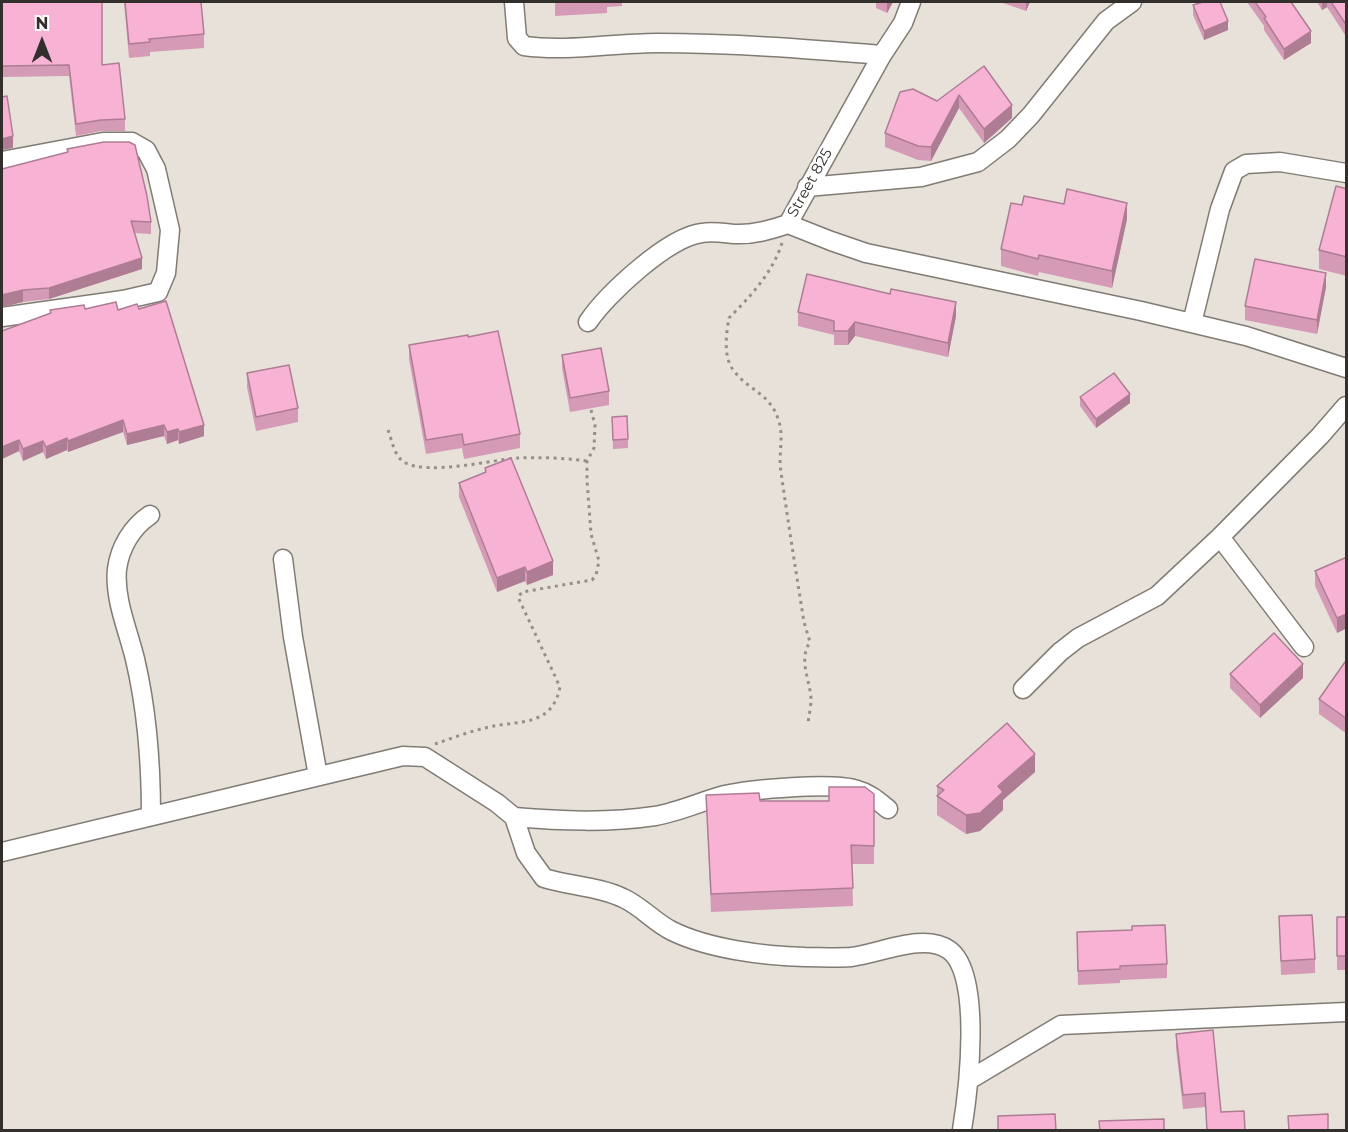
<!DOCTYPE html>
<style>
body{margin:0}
#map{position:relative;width:1348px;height:1132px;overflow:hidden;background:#e7e1da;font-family:Montserrat,sans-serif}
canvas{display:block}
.frame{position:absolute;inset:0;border:3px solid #322f2d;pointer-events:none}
.north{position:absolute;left:12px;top:12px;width:60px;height:60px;-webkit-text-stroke:4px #fff;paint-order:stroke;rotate:0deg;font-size:16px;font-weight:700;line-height:24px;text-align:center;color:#322f2d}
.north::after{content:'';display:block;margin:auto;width:21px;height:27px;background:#322f2d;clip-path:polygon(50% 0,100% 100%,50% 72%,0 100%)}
</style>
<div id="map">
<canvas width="1348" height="1132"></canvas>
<div class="frame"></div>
<div class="north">N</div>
</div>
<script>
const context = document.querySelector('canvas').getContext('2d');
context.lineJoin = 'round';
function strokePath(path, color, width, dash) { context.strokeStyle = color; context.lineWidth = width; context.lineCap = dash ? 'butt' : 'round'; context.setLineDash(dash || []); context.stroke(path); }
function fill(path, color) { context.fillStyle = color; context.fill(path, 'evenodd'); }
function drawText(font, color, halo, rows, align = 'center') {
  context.font = font + ' Montserrat,sans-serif'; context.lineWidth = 5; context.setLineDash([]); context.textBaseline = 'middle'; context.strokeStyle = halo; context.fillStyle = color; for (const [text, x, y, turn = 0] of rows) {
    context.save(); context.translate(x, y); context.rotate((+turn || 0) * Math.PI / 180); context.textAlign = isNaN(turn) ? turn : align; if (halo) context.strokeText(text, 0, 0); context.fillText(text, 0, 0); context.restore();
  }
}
const path = new Path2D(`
 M 782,243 C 773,272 750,297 729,318 C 726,334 723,358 734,371 C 749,391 771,393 779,422 C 784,437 778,456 781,472 C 788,522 796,572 804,622 L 810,642 C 798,660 810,679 811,699 C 811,706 809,715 808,723
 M 388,430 C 392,440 394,456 404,462 C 428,476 490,460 518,458 C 541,457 565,458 587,461
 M 435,744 C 452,738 471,731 489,727 C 520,720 552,727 560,687 L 518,597 L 522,592 L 592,580 L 596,575 L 599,561 L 591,534 L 587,480 L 587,461 L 594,448 L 595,425 L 591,410`);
const minor = new Path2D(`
 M 514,2 L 517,38 L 524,46 C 568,52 612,43 657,43 C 732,43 807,49 882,55
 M 2,161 L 103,142 L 132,142 L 146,150 L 156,169 L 170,230 L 166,273 L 158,292 L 123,300 L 2,317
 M 807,187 L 921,177 L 978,162 L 1008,139 L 1031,115 L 1106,21 L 1132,2
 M 788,224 L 831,241 L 866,253 L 1141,311 L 1246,336 L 1346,368
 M 588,322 C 607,294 668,237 702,233 C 713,231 723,233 734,234 C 753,235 770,230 788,224 L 882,55 L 903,23 L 911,2
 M 1192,323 L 1220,209 L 1234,171 L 1246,164 L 1280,162 L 1346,173
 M 150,515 C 132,527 120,547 117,569 C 114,599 128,630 135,659 C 147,710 151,763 151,815
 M 1220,537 L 1304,647
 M 283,559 L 293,637 L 318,776
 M 1023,689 L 1060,652 L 1078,638 L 1157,596 L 1220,537 L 1320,436 L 1346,406
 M 514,817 C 561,821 608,823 655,816 C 679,812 702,801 725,795 C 752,789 833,782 857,790 C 869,793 878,801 888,809
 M 2,852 L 403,756 L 425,757 L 497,803 L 514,817 L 526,853 L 544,878 C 569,886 598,886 623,898 C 641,906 654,922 672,931 C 709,949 764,956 805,957 C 820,957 836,958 851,957 C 879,954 924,932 949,950 C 983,974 968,1093 962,1130
 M 969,1080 L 1061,1025 L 1346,1012`);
const wall = new Path2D(`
 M 2,2 L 102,65 L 125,119 L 125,131 L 101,131 L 76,136 L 69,76 L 2,77 Z
 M 124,2 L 201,2 L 204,34 L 204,48 L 150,52 L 150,56 L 129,58 Z
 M 555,2 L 622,2 L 622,6 L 607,7 L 607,13 L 555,16 Z
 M 876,2 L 893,2 L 887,13 L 876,8 Z
 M 1000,2 L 1030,2 L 1026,11 Z
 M 1247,2 L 1291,2 L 1311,43 L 1284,60 L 1264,30 L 1264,26 Z
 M 1317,2 L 1347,2 L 1347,38 L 1327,7 L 1322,10 Z
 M 1193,5 L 1228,30 L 1204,40 L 1193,15 Z
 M 984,66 L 1012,118 L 984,143 L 959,108 L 931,161 L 918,160 L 885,147 L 885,133 L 937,101 Z
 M 67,149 L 151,222 L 151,234 L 134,233 L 142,269 L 49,299 L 23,302 L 2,307 L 67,152 Z
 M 1347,189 L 1347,276 L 1319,269 L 1319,250 Z
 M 1022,205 L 1127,219 L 1112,288 L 1039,272 L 1038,276 L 1001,266 L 1001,249 Z
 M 1326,287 L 1317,334 L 1245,320 L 1245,306 Z
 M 85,309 L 139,309 L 204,436 L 179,444 L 178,440 L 167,444 L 164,436 L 127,445 L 123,432 L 68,452 L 67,450 L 46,459 L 43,452 L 23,461 L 19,451 L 2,459 L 50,313 L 50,310 Z
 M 798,312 L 956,316 L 948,357 L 855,336 L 848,345 L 834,345 L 834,335 L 798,326 Z
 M 409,345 L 520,434 L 520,448 L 464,459 L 462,448 L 426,454 L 409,359 Z
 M 562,355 L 609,391 L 609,405 L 570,412 L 562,368 Z
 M 247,373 L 298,408 L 298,422 L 256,431 L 247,387 Z
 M 1080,397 L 1130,403 L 1096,428 L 1080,406 Z
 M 612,417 L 628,439 L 628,448 L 613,449 Z
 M 485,468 L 553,575 L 527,585 L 525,581 L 497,592 L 459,497 L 459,483 L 485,473 Z
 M 1347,557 L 1347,628 L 1337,633 L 1315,586 L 1315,571 Z
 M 1347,664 L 1347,734 L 1319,714 L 1319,699 Z
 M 1230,674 L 1303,678 L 1260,718 L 1230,688 Z
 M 1035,772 L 1003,800 L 1003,810 L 980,831 L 966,834 L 937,815 L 937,786 Z
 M 874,794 L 874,864 L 852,864 L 853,906 L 711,912 L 706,795 L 760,801 L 829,801 Z
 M 1279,916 L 1315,959 L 1315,973 L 1281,975 Z
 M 1337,917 L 1347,917 L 1347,970 L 1337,970 Z
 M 1077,946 L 1167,964 L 1167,978 L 1120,980 L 1120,983 L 1078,985 Z
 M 1176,1034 L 1221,1112 L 1205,1107 L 1183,1109 L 1176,1048 Z`);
const shadedWall = new Path2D(`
 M 887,2 L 893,2 L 887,13 Z
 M 1026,2 L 1030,2 L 1026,11 Z
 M 1322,2 L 1327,2 L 1327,7 L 1322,10 Z
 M 1228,21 L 1228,30 L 1204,40 L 1204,31 Z
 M 1311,31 L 1311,43 L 1284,60 L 1284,49 Z
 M 959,95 L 959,108 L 931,161 L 931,147 Z
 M 1012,105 L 1012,118 L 984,143 L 984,129 Z
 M 13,136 L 13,148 L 2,150 L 2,139 Z
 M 1127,203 L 1127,219 L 1112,288 L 1112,271 Z
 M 142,258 L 142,269 L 49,299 L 49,288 Z
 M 1326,273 L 1326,287 L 1317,334 L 1317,320 Z
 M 23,290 L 23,302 L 2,307 L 2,295 Z
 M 956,302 L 956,316 L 948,357 L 948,343 Z
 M 855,322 L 855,336 L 848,345 L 848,331 Z
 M 1130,394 L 1130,403 L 1096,428 L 1096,419 Z
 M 123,420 L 123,432 L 68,452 L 68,441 Z
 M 164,425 L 164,436 L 127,445 L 127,434 Z
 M 204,425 L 204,436 L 179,444 L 179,432 Z
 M 178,429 L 178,440 L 167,444 L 167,432 Z
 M 67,438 L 67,450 L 46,459 L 46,447 Z
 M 19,440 L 19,451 L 2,459 L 2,447 Z
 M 43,441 L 43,452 L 23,461 L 23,449 Z
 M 553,561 L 553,575 L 527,585 L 527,572 Z
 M 525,567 L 525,581 L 497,592 L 497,578 Z
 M 1347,614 L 1347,628 L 1337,633 L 1337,618 Z
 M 1303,664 L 1303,678 L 1260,718 L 1260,705 Z
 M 1035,754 L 1035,772 L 1003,800 L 1003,810 L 980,831 L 966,834 L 966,815 Z`);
const building = new Path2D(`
 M 2,2 L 102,2 L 102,65 L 119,63 L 125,119 L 101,120 L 76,124 L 69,65 L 2,66 Z
 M 125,2 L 201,2 L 204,34 L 149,39 L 150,42 L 129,44 Z
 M 1203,2 L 1220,2 L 1228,21 L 1204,31 L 1193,5 Z
 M 1255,2 L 1291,2 L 1311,31 L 1284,49 L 1264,18 L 1266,17 Z
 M 1331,2 L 1347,2 L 1347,26 Z
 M 984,66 L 1012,105 L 984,129 L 959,95 L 931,147 L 918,146 L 885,133 L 900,92 L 913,89 L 937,101 Z
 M 7,96 L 13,136 L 2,139 L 2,97 Z
 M 104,142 L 129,142 L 135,145 L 147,196 L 151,222 L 131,221 L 142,258 L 49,288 L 23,290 L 2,295 L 2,169 L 68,152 L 67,149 Z
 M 1336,186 L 1347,189 L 1347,257 L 1319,250 Z
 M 1067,189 L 1127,203 L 1112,271 L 1039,255 L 1038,259 L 1001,249 L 1011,203 L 1022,205 L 1024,196 L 1064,204 Z
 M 1255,259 L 1326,273 L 1317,320 L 1245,306 Z
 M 807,274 L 890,294 L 891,289 L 956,302 L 948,343 L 855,322 L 848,331 L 834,331 L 834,321 L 798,312 Z
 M 166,301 L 204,425 L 179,432 L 178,429 L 167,432 L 164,425 L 127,434 L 123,420 L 68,441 L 67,438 L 46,447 L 43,441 L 23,449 L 19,440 L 2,447 L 2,331 L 51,313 L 50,310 L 84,305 L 85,309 L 116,302 L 118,310 L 137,304 L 139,309 Z
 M 498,331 L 520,434 L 464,445 L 462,434 L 426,440 L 409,345 L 468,335 L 468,337 Z
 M 601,348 L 609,391 L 570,398 L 562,355 Z
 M 289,365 L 298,408 L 256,417 L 247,373 Z
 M 1114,373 L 1130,394 L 1096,419 L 1080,397 Z
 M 627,416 L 628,439 L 613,440 L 612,417 Z
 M 511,458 L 553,561 L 527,572 L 525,567 L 497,578 L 459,483 L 486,472 L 485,468 Z
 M 1347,557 L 1347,614 L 1337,618 L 1315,571 Z
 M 1274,633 L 1303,664 L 1260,705 L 1230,674 Z
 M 1345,662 L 1347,664 L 1347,719 L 1319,699 Z
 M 1007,723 L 1035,754 L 998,786 L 1003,792 L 980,813 L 966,815 L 937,796 L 944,790 L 937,786 Z
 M 829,787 L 865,787 L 874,794 L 874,846 L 851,845 L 853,888 L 711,894 L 706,795 L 759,793 L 760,801 L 829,801 Z
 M 1312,915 L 1315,959 L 1281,961 L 1279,916 Z
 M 1337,917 L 1347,917 L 1347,956 L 1337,956 Z
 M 1165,925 L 1167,964 L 1120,966 L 1120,969 L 1078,971 L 1077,932 L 1132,930 L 1132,926 Z
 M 1213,1030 L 1221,1112 L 1244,1111 L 1245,1131 L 1207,1131 L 1205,1093 L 1183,1095 L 1176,1034 Z
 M 1055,1114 L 1056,1131 L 998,1131 L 998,1116 Z
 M 1328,1114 L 1328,1131 L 1289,1131 L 1288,1116 Z
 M 1164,1119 L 1164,1131 L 1100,1131 L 1099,1121 Z`);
const streetNames = [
 ["Street 825",810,183,-61]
];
strokePath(minor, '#807b74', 21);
strokePath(path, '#938f8a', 3, [3, 4.5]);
strokePath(minor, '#fff', 18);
fill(wall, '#d59ab6');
fill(shadedWall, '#ae7d94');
fill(building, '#f8b3d4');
strokePath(building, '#ae7d94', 1.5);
drawText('15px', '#322f2d', '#fff', streetNames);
</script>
